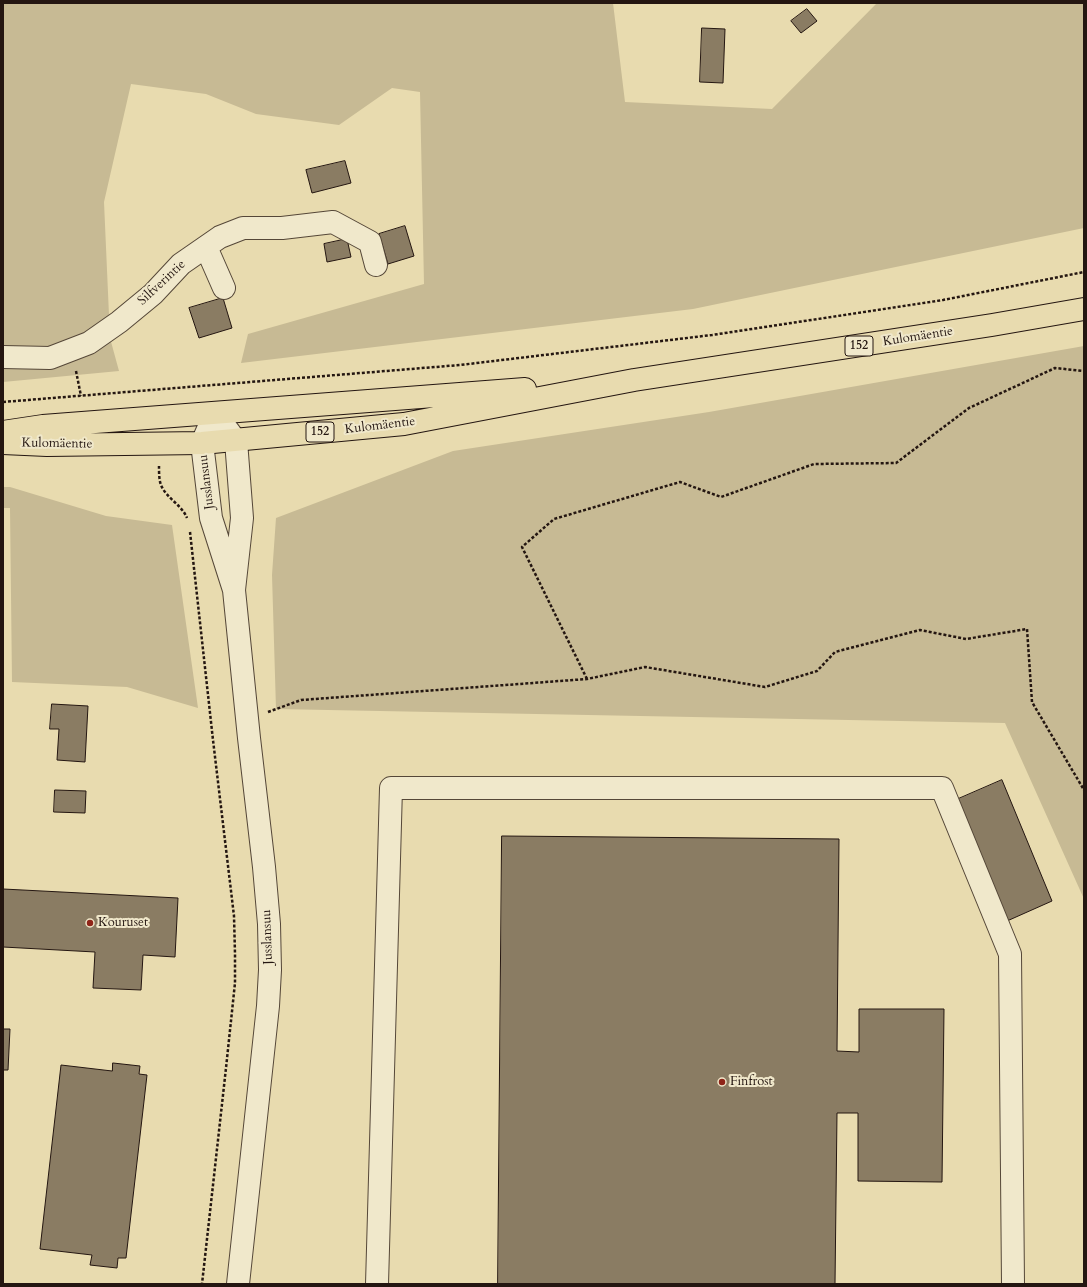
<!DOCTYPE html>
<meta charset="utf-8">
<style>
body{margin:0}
#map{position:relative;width:1087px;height:1287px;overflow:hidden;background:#e8dbaf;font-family:Cardo,serif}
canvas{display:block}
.frame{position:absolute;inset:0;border:4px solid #241611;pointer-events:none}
</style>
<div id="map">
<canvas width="1087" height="1287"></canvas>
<div class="frame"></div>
</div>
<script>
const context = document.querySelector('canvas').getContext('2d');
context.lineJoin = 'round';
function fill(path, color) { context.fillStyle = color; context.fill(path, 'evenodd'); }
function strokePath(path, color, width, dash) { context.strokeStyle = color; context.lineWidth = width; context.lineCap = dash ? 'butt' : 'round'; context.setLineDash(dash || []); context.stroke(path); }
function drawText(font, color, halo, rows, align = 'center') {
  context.font = font + ' Cardo,serif'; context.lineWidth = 4; context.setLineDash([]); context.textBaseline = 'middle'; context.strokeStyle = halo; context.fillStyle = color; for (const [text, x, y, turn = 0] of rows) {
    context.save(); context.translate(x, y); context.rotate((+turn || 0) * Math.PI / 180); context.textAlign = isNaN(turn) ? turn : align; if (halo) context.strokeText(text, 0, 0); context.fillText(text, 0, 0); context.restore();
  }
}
const green = new Path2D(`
 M 3,3 L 613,3 L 625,102 L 772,109 L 877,3 L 1084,3 L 1084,228 L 693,309 L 241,363 L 248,334 L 424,284 L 420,92 L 392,88 L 339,125 L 256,114 L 206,94 L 131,84 L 104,202 L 110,338 L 119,371 L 3,382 Z
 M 1084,346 L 1084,899 L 1005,723 L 276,709 L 272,575 L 276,518 L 453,451 L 709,412 Z
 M 3,487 L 10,487 L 106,516 L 172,525 L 198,708 L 127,687 L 12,682 L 10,508 L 3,508 Z`);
const building = new Path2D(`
 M 807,9 L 817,21 L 801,33 L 791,21 Z
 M 702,28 L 725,29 L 723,83 L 700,82 Z
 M 345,161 L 351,183 L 312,193 L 306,170 Z
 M 405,226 L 414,256 L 388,264 L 379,234 Z
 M 347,239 L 351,257 L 327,262 L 324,244 Z
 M 223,298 L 232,328 L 199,338 L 189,308 Z
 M 52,704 L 88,706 L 85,762 L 57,760 L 59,729 L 50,729 Z
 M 1002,780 L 1052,901 L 1007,921 L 956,800 Z
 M 55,790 L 86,791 L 85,813 L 54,812 Z
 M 502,836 L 839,839 L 837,1051 L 859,1052 L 859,1009 L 944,1009 L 942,1182 L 858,1181 L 858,1113 L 837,1113 L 835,1284 L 498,1284 Z
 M 3,889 L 178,898 L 175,957 L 143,955 L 141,990 L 93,988 L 95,952 L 3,947 Z
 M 3,1029 L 10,1029 L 8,1070 L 3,1070 Z
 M 113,1063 L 140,1066 L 139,1074 L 147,1075 L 126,1258 L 118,1258 L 117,1268 L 90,1265 L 92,1255 L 40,1249 L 61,1065 L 112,1071 Z`);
const path = new Path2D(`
 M 76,371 L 81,396
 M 3,402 L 460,365 L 712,335 L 943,300 L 1084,272
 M 159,466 C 159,472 159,480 161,485 C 166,498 182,505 187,518
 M 190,532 L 213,740 L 234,916 L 235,954 L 235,983 L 226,1068 L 202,1284
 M 587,679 L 522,547 L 554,519 L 680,482 L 721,497 L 814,464 L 896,463 L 969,408 L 1055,368 L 1084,371
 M 268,712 L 301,700 L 587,679 L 645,667 L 765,687 L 817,671 L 835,652 L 920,630 L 966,639 L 1027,629 L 1032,702 L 1084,790`);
const minor = new Path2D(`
 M 206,247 L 224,288
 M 3,357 L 50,358 L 89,343 L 119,322 L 153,294 L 181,264 L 220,237 L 243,228 L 282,228 L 333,222 L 370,242 L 376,265
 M 234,590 L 242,518 L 236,441 L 215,413 L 202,443 L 211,518 L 234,590 L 249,738 L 264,867 L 269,924 L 270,970 L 268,1006 L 238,1284
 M 377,1284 L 391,788 L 942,788 L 1010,954 L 1013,1284`);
const major = new Path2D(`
 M 3,432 L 43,426 L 525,389
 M 3,443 L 47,445 L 202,443 L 404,424 L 634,380 L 992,325 L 1084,309`);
const markers = [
 [90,923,4,"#8f2418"],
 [722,1082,4,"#8f2418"]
];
const shields = [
 [859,346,28],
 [320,432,28]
];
const shieldNames = [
 ["152",859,346],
 ["152",320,432]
];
const streetNames = [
 ["Silfverintie",162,283,-43],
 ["Kulomäentie",918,337,-9],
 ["Kulomäentie",380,426,-7],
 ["Kulomäentie",57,444,1],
 ["Jusslansuu",207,482,-97],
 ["Jusslansuu",268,937,-92]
];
const poiNames = [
 ["Kouruset",98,923],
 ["Finfrost",730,1082]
];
fill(green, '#c7ba94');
fill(building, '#8a7c63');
strokePath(building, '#241611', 1);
strokePath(minor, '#554738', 24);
strokePath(major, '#241611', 24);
strokePath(path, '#241611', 2.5, [3, 2]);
strokePath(minor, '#f0e8cb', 22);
strokePath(major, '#e8dbaf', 22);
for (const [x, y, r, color] of markers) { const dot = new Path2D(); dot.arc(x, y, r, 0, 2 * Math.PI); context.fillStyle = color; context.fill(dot); strokePath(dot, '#f0e8cb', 1.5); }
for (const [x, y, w] of shields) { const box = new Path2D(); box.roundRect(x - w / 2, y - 10, w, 20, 3); context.fillStyle = '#f0e8cb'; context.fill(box); strokePath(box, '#241611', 1); }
drawText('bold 12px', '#241611', null, shieldNames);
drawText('13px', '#241611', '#f0e8cb', streetNames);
drawText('13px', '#241611', '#f0e8cb', poiNames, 'left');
</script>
